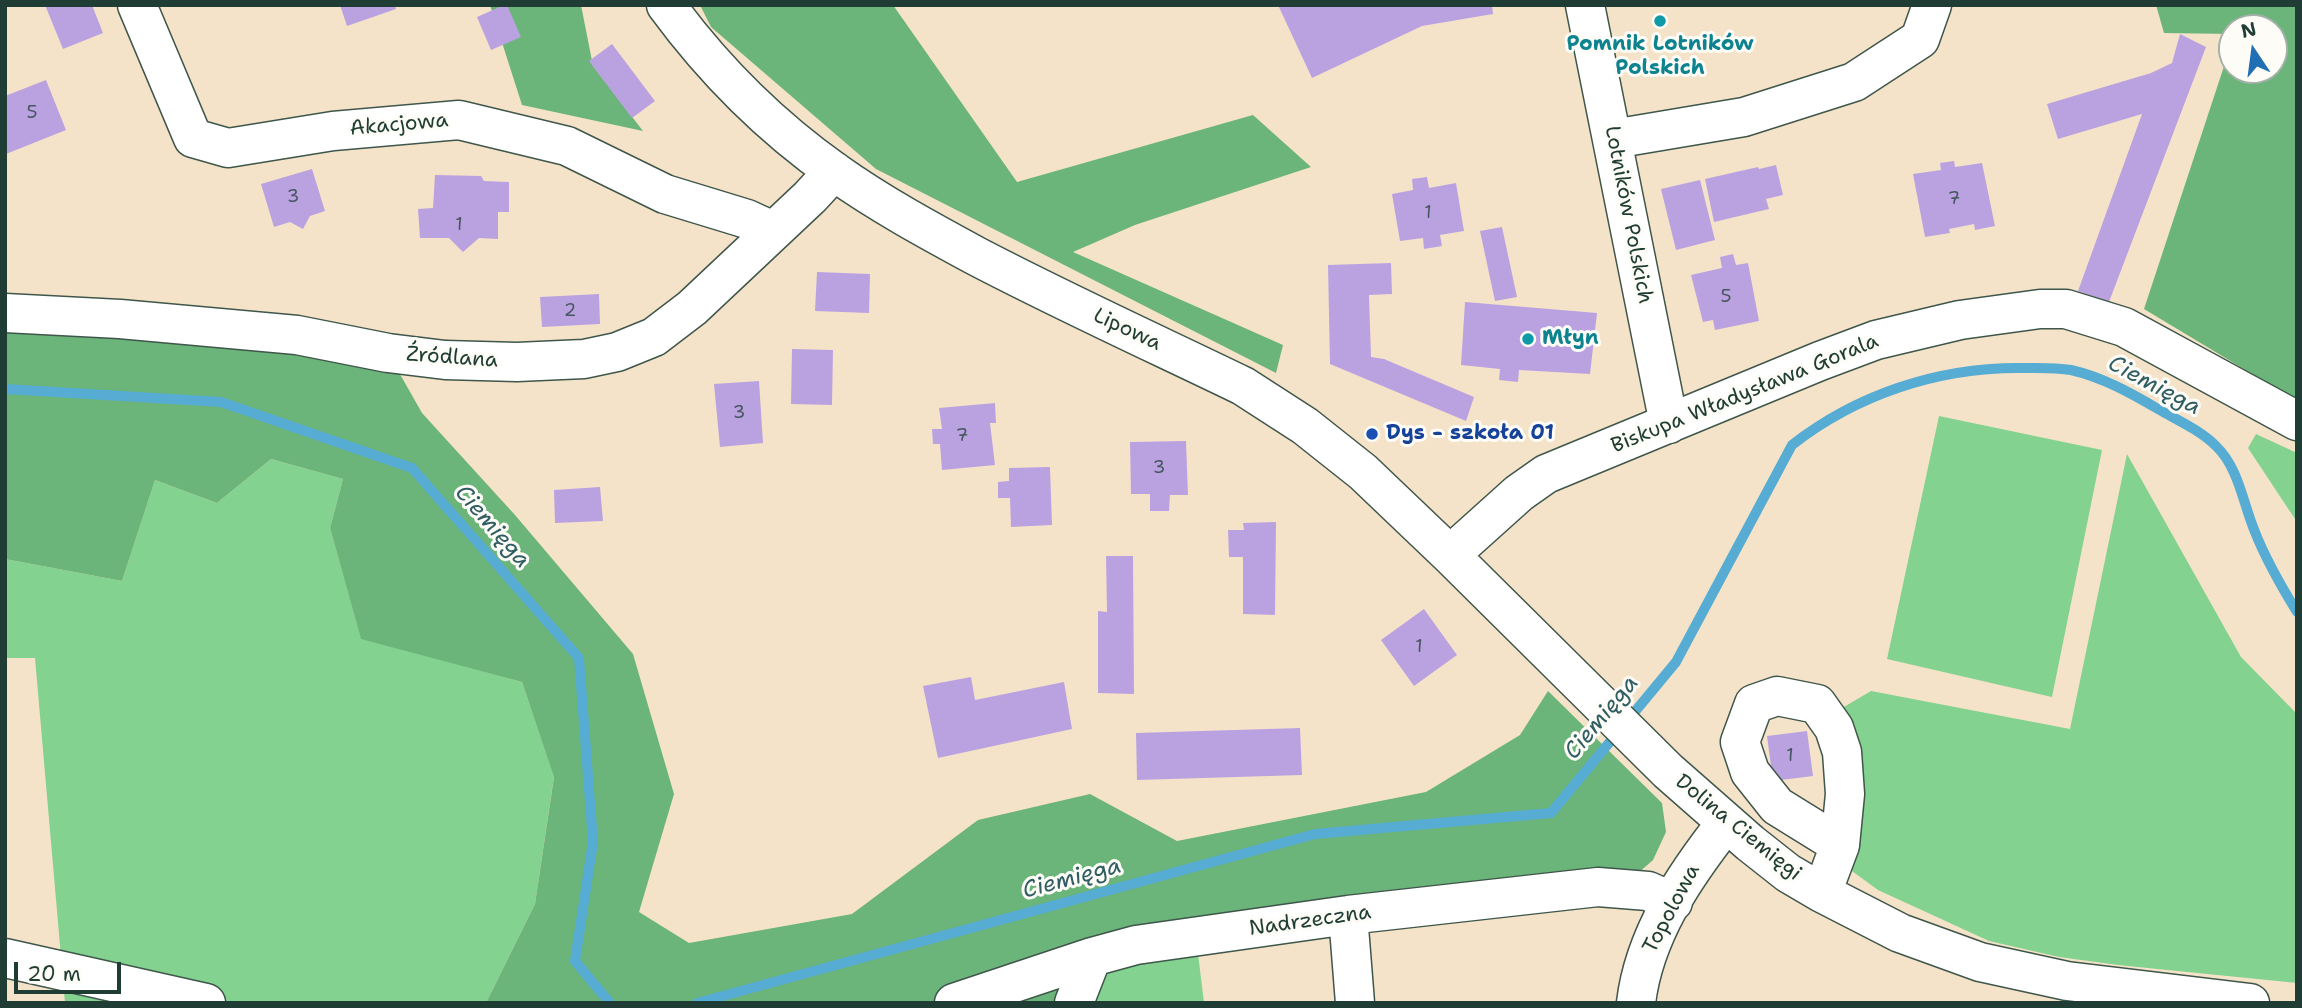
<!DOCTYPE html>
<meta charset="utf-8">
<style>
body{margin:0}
#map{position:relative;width:2302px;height:1008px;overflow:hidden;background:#f5e3c9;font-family:"Shantell Sans",sans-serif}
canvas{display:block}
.frame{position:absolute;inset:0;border:7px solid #1f3d34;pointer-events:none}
.north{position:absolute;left:2218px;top:14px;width:70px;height:70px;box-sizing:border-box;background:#fdfcf7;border:2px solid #a4b0a9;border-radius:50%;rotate:347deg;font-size:19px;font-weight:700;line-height:28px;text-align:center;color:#1f3d34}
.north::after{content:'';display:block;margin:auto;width:24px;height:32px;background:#1f6fb2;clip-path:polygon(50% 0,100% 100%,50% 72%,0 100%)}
.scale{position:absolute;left:14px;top:962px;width:107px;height:32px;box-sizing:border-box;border:4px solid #1f3d34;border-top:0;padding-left:9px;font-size:21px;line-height:24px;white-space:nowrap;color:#1f3d34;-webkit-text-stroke:5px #fdfcf7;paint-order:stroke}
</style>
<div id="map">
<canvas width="2302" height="1008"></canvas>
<div class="frame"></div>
<div class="north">N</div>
<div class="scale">20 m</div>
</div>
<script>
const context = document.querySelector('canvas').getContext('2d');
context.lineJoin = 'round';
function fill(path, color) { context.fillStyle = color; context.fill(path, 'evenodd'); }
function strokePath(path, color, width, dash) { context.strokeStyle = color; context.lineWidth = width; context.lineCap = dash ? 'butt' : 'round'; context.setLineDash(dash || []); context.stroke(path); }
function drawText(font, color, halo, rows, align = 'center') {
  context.font = font + ' "Shantell Sans",sans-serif'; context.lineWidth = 6; context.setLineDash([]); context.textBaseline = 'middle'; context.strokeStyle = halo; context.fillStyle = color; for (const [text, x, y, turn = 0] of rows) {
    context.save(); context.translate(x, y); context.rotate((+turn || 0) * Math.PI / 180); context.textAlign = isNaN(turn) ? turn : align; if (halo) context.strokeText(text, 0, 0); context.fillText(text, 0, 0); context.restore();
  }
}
const green = new Path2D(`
 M 1939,416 L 2102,450 L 2052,697 L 1887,659 Z
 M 2256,434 L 2297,453 L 2297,522 L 2248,448 Z
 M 2127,454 L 2241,657 L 2297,714 L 2297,983 L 2118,965 L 2059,957 L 1989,941 L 1878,890 L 1845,866 L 1837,711 L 1871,691 L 2070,729 Z
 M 271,459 L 343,479 L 330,528 L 361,638 L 522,682 L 554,776 L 535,904 L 486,1003 L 65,1003 L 35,658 L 5,658 L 5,559 L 122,581 L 155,480 L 217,503 Z
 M 1196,937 L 1204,1003 L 1074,1003 L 1092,957 Z`);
const forest = new Path2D(`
 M 490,5 L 581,5 L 593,66 L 643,131 L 522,105 Z
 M 700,5 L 893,5 L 1017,182 L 1253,115 L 1311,167 L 1135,225 L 1073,252 L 1283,345 L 1276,373 L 876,169 L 711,27 Z
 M 2156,5 L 2297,5 L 2297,401 L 2144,309 L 2232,42 L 2232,70 L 2274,70 L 2274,28 L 2232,28 L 2232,34 L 2164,33 Z
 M 5,314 L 388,353 L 422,413 L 515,515 L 633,654 L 674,794 L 639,912 L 689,943 L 852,914 L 978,820 L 1090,794 L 1177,841 L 1426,792 L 1520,735 L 1548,691 L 1662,803 L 1666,832 L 1653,860 L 1636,875 L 1136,945 L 1074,1003 L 486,1003 L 535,904 L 554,777 L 522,682 L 361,639 L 330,528 L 343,479 L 271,459 L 217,503 L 155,480 L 122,581 L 5,559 Z`);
const stream = new Path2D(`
 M 5,389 L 221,402 L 412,468 L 579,658 L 593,842 L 575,961 L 610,1003
 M 697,1003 L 1315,834 L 1551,813 L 1676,662 L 1792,445 C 1856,395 1936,368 2018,368 C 2035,368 2054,367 2071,370 C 2102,377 2131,393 2158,409 C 2177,420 2200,430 2216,446 C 2239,468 2243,504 2255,532 C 2266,560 2281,586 2297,612`);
const building = new Path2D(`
 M 45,5 L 92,5 L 103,33 L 63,49 Z
 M 340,5 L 395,5 L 396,9 L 347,26 Z
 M 504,5 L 507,5 L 521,37 L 491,50 L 477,17 Z
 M 1278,5 L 1492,5 L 1493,14 L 1422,26 L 1312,78 Z
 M 2180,34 L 2206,47 L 2109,302 L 2078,291 L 2142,114 L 2058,139 L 2047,104 L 2151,73 L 2172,63 Z
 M 612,44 L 655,101 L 632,118 L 589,61 Z
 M 46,80 L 66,130 L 6,154 L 5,96 Z
 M 1954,161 L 1955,167 L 1982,163 L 1995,226 L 1975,230 L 1974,224 L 1949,229 L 1950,233 L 1925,237 L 1913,174 L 1941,170 L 1940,163 Z
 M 1776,165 L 1783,195 L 1766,199 L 1769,209 L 1714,222 L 1705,179 L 1758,167 L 1759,169 Z
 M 312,169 L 325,211 L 310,216 L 303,229 L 290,222 L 274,227 L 261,184 Z
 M 435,175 L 481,176 L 484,181 L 509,182 L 509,212 L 498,212 L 498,239 L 479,238 L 463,252 L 449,238 L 420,238 L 418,209 L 433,208 Z
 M 1427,177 L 1429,188 L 1456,183 L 1464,231 L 1440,235 L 1442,246 L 1424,249 L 1423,238 L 1400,241 L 1392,194 L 1413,190 L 1412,179 Z
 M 1700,180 L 1715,240 L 1676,250 L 1661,189 Z
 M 1502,227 L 1517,297 L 1495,301 L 1480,231 Z
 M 1733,254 L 1736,265 L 1748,263 L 1759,321 L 1715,330 L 1713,320 L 1703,322 L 1691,275 L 1722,268 L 1720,257 Z
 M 1391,263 L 1392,294 L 1369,295 L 1371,357 L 1384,359 L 1474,397 L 1466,421 L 1330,364 L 1328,265 Z
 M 817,272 L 870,274 L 869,313 L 815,311 Z
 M 599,294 L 600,324 L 542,327 L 540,297 Z
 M 1465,302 L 1597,313 L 1590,374 L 1519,370 L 1518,382 L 1499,380 L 1500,369 L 1461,365 Z
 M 792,349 L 833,350 L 832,405 L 791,404 Z
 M 759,381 L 763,443 L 720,447 L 714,384 Z
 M 995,403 L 996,423 L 990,423 L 995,465 L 942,470 L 940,444 L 933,444 L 932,429 L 942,429 L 939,408 Z
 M 1186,441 L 1188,495 L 1170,495 L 1169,511 L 1150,511 L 1150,494 L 1131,494 L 1130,442 Z
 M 1050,467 L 1052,525 L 1011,527 L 1010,498 L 998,498 L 998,482 L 1009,481 L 1009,468 Z
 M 600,487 L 603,521 L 555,523 L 554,490 Z
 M 1276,522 L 1275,615 L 1243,614 L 1243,557 L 1229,557 L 1228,530 L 1244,530 L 1243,523 Z
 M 1106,556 L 1133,556 L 1134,694 L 1098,693 L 1098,611 L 1107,612 Z
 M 1424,609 L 1457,655 L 1414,686 L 1381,640 Z
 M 971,677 L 975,700 L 1064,682 L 1072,729 L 938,758 L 923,686 Z
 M 1300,728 L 1302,775 L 1137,780 L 1136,733 Z
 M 1807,731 L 1813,776 L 1773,781 L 1767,736 Z`);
const minor = new Path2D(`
 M 137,5 L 193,138 L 228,148 L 333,131 L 459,120 L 567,146 L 665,194 L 747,219 L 773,231
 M 666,5 C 713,69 770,126 835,172 C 880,204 928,230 976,256 C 1064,302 1154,343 1243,386 L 1305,426 L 1363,472 L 1450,555 L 1668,771 L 1750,843 L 1788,873 L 1822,893 L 1900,933 L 1980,962 L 2067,981 L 2250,1003
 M 1585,5 L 1669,424
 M 1613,139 L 1744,117 L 1854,82 L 1920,39 L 1932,5
 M 5,313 L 120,319 L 297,335 L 388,353 L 445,360 L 517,362 L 584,359 L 617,352 L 654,337 L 692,308 L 810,197 L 834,171
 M 1450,555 L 1519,493 L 1546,474 L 1820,361 L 1876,340 L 1960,320 L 2040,309 L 2066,309 L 2124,327 L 2297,421
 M 1822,893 L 1840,845 L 1845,794 L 1842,752 L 1834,728 L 1817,704 L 1777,696 L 1754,704 L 1740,742 L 1750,772 L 1777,806 L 1840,845
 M 1348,915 L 1355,1003
 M 5,958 L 206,1003
 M 954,1003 L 1092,957 L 1136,945 L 1348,915 L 1598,887 L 1648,891 L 1673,902
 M 1074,1003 L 1092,957
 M 1636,1003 C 1644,935 1685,875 1726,823`);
const markers = [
 [1660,21,7,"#0f9aa8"],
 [1528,339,7,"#0f9aa8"],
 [1372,434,7,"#1a4fb4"]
];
const numberNames = [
 ["5",32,113],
 ["3",293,197],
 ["7",1954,199],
 ["1",1428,213],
 ["1",459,225],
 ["5",1726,297],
 ["2",570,311],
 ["3",739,413],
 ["7",962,436],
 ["3",1159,468],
 ["1",1419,647],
 ["1",1790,756]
];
const cultureNames = [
 ["Pomnik Lotników",1660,45],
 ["Polskich",1660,69],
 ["Młyn",1542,339,"left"]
];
const streetNames = [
 ["Akacjowa",399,125,-5],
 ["Lotników Polskich",1628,215,79],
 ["Lipowa",1127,330,25],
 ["Źródlana",452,358,4],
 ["Biskupa Władysława Gorala",1745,394,-22],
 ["Dolina Ciemięgi",1738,828,39],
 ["Topolowa",1672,909,-62],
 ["Nadrzeczna",1310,921,-8]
];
const transitNames = [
 ["Dys - szkoła 01",1386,434]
];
const waterNames = [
 ["Ciemięga",2154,386,28],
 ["Ciemięga",492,527,49],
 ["Ciemięga",1602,718,-50],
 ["Ciemięga",1072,879,-15]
];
fill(green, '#84d290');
fill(forest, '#6bb47a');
strokePath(stream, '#56acd2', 10);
fill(building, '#baa2e1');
strokePath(minor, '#3f564a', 41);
strokePath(minor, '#fff', 38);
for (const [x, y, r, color] of markers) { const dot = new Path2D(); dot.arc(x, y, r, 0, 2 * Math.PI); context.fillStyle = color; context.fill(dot); strokePath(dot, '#fdfcf7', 2.5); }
drawText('18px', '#46565f', null, numberNames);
drawText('bold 21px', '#0d838f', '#fdfcf7', cultureNames);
drawText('21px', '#1f3d34', '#fdfcf7', streetNames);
drawText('bold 21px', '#164399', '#fdfcf7', transitNames, 'left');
drawText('italic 23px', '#305e63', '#fdfcf7', waterNames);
</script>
